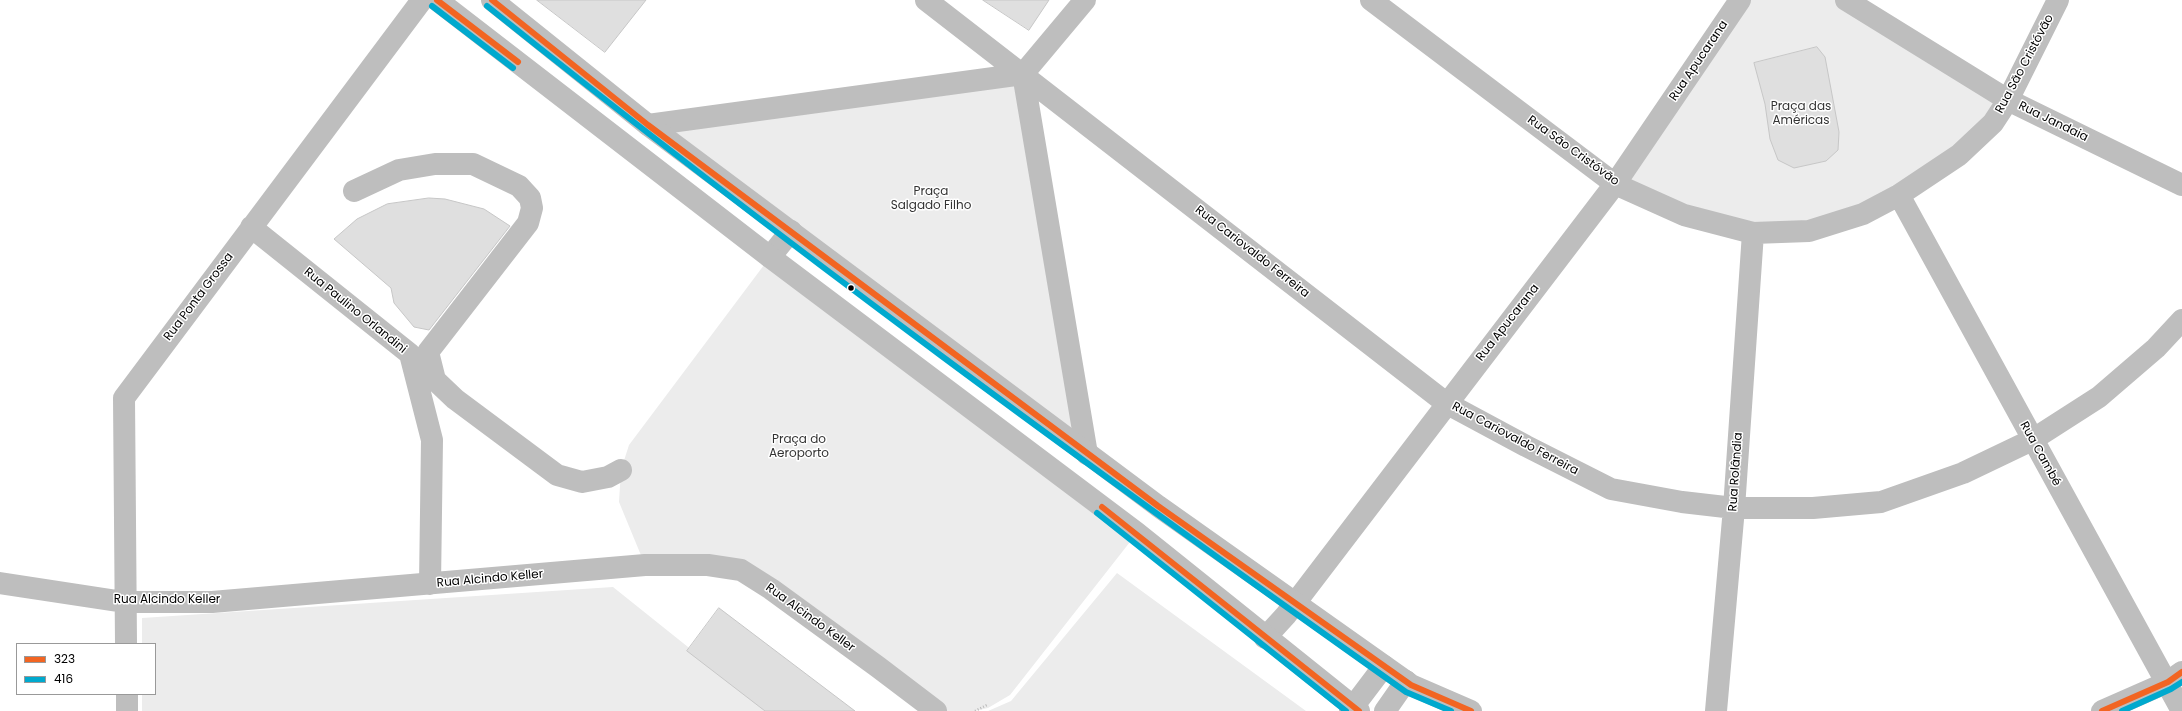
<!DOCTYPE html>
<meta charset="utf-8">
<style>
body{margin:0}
#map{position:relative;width:2182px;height:711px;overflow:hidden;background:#fff;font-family:Poppins,sans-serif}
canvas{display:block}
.legend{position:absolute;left:16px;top:643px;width:140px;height:52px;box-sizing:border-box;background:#fff;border:1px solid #999;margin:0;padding:5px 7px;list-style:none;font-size:12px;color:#000}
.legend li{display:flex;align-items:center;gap:8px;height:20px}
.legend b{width:20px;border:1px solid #999}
</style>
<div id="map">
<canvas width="2182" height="711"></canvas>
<ul class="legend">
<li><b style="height:5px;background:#f26522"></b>323</li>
<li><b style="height:5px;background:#00a9ce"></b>416</li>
</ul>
</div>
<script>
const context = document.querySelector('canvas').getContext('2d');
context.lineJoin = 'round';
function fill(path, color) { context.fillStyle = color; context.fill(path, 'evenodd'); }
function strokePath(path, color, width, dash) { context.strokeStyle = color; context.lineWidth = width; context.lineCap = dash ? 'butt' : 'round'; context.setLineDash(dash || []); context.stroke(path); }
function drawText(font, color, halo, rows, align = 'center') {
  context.font = font + ' Poppins,sans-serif'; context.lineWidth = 3; context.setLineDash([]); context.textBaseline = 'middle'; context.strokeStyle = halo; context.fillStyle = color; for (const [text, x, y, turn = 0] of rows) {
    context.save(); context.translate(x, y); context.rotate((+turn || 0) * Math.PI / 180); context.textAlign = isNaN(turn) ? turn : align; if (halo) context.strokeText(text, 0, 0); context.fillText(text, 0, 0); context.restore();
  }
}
const green = new Path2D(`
 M 1741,0 L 1846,0 L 2008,100 L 1993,123 L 1863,214 L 1753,233 L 1617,184 Z
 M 1023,74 L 1087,454 L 648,125 Z
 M 770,257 L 1137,533 L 1010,695 L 988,708 L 975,711 L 936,711 L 741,570 L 645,565 L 619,502 L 621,470 L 629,445 Z
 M 1117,573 L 1306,711 L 988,711 L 1011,701 Z
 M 613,587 L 768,711 L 142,711 L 142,694 L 155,694 L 155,644 L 142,644 L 142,618 Z`);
const building = new Path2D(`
 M 537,0 L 646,0 L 605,52 Z
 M 983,0 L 1049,0 L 1029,30 Z
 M 1817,47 L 1825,57 L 1839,132 L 1838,150 L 1826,161 L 1794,168 L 1778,160 L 1770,139 L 1765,104 L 1754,63 Z
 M 429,198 L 445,199 L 484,209 L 510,226 L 429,330 L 414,327 L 394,303 L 391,288 L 334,239 L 357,219 L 387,204 Z
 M 719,608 L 855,711 L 765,711 L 687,651 Z`);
const path = new Path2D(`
 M 975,711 L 987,705`);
const minor = new Path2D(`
 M 926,0 L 1446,403 L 1526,446 L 1611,489 L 1682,502 L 1734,508 L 1813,508 L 1881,502 L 1963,473 L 2032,440 L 2099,397 L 2156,348 L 2182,320
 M 1371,0 L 1615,184 L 1684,215 L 1753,233 L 1809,231 L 1863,214 L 1899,195 L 1959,155 L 1993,123 L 2008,100 L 2058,0
 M 1846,0 L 2008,100 L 2182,185
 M 1023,74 L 1087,454
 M 1023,74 L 1085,0
 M 648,125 L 1023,74
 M 354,191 L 399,170 L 435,164 L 473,164 L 519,186 L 530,198 L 532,208 L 528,223 L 428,352 L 435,380 L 455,399 L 557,475 L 582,482 L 608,477 L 621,470
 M 1899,195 L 2182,711
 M 251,227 L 410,354 L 432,440 L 430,584
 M 770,257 L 791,231
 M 0,583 L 124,602 L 212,602 L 645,565 L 708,565 L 741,570 L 771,589 L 878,667 L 936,711
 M 1265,638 L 1286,615 L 1615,184 L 1740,0
 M 126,644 L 124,398 L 422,0
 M 127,694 L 127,711
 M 1350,711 L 1384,666
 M 1385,711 L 1406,681
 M 1716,711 L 1734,508 L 1753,233`);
const major = new Path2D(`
 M 437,0 L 770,257 L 1137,533 L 1359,711
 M 492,0 L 648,125 L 1158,506 L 1411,685 L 1471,711
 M 2102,711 L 2168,682 L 2182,672`);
const bus1 = new Path2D(`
 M 437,0 L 518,62
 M 492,0 L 648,125 L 1158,506 L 1411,685 L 1471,711
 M 1102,507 L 1359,711
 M 2102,711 L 2168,682 L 2182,672`);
const bus2 = new Path2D(`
 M 432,6 L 513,68
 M 487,6 C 785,245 1094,471 1406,692 L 1451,711
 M 1097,513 L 1346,711
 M 2122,711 L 2171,689 L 2182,682`);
const markers = [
 [851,288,3.5,"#000"]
];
const streetNames = [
 ["Rua Apucarana",1699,61,-56],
 ["Rua São Cristóvão",2025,64,-62],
 ["Rua Jandaia",2053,122,26],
 ["Rua São Cristóvão",1573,151,36],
 ["Rua Cariovaldo Ferreira",1252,252,38],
 ["Rua Ponta Grossa",199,297,-53],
 ["Rua Paulino Orlandini",355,311,39],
 ["Rua Apucarana",1508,323,-52],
 ["Rua Cariovaldo Ferreira",1515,439,28],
 ["Rua Cambé",2040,454,61],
 ["Rua Rolândia",1736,472,-86],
 ["Rua Alcindo Keller",490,579,-5],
 ["Rua Alcindo Keller",167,600],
 ["Rua Alcindo Keller",810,618,36]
];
const parkNames = [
 ["Praça das",1801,107],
 ["Américas",1801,121],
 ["Praça",931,192],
 ["Salgado Filho",931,206],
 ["Praça do",799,440],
 ["Aeroporto",799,454]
];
fill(green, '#ececec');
fill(building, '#dfdfdf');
strokePath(building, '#c7c7c7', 1);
strokePath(path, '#b9b9b9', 2.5, [1, 2]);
strokePath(minor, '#bebebe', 22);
strokePath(major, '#bebebe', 22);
strokePath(bus1, '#f26522', 6);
strokePath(bus2, '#00a9ce', 6);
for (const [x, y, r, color] of markers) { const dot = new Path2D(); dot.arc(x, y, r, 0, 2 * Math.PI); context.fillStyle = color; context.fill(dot); strokePath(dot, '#fff', 1.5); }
drawText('12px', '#000', '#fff', streetNames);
drawText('12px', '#333', '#fff', parkNames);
</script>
